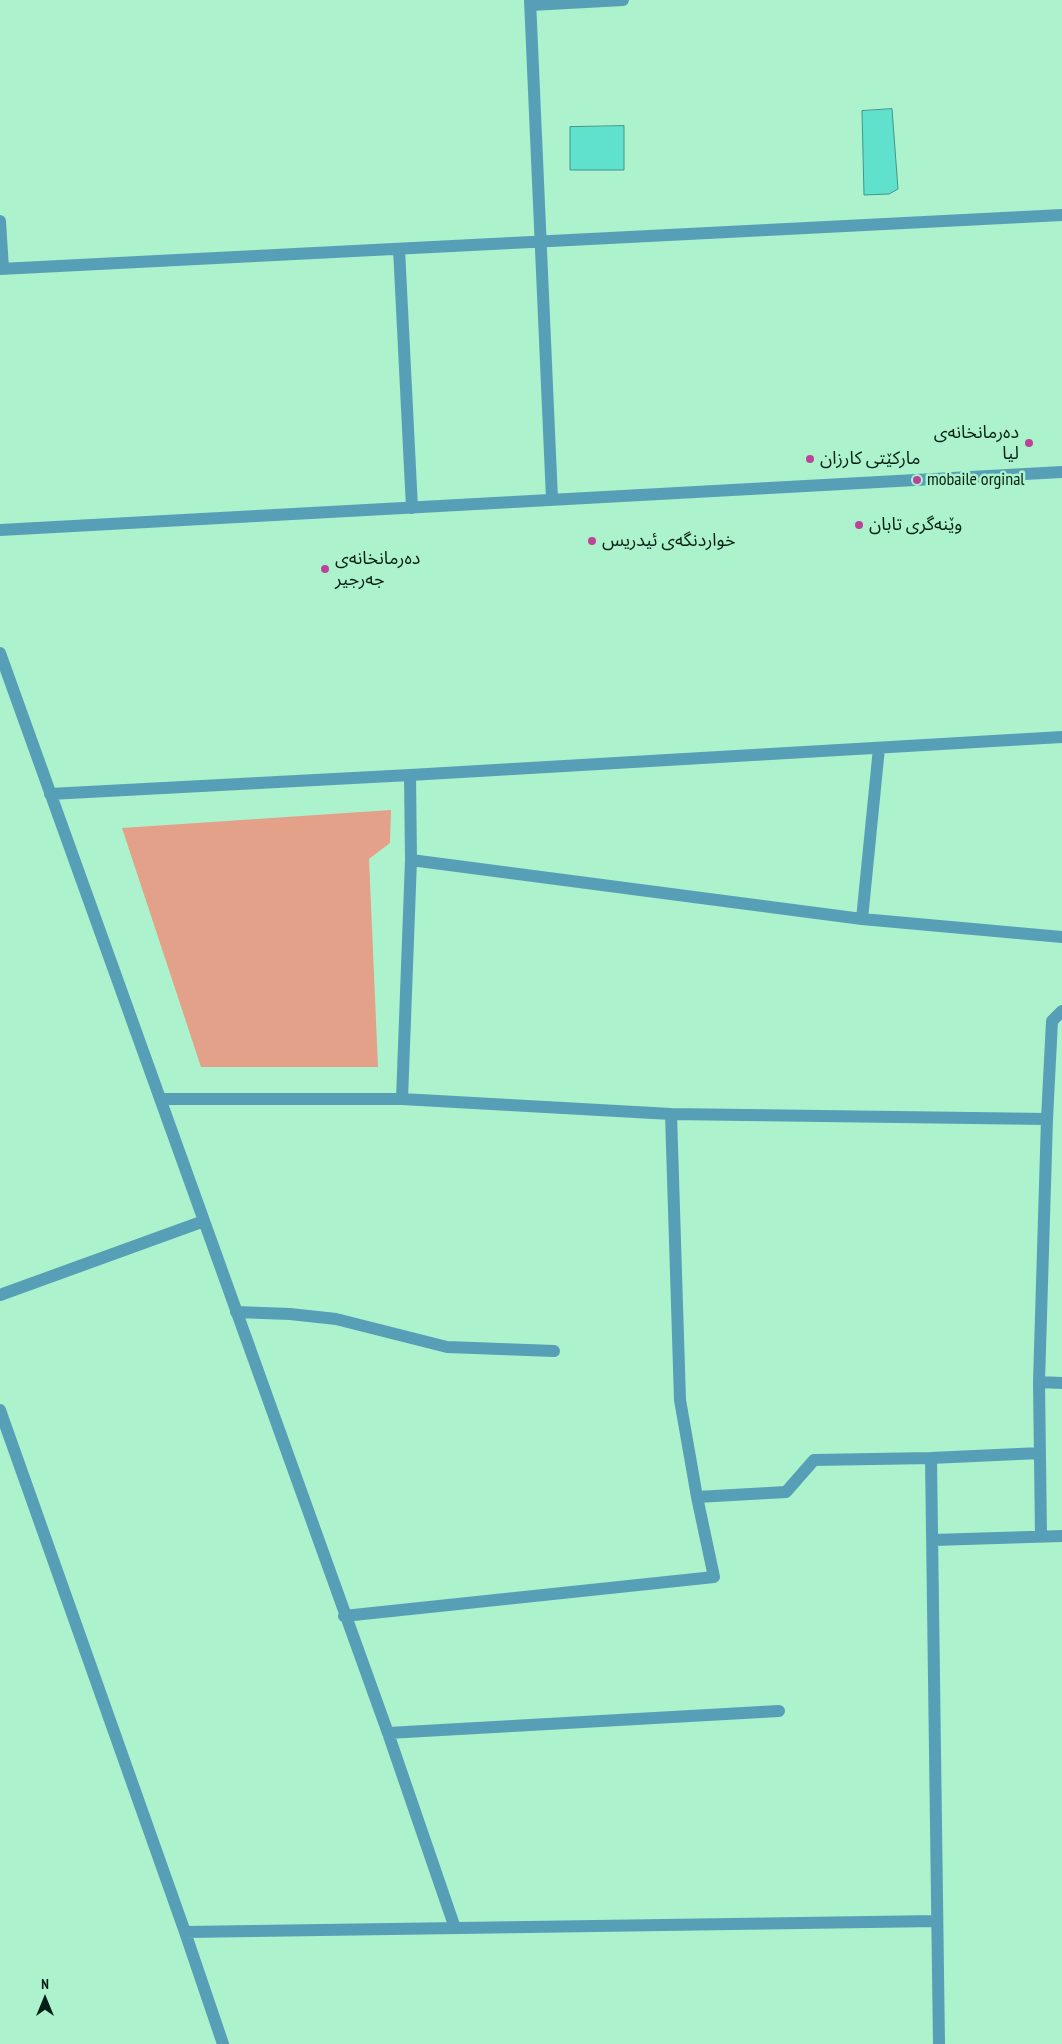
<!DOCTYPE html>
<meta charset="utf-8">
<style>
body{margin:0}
#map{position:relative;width:1062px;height:2044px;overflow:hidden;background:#acf2cd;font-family:"PT Sans Narrow",sans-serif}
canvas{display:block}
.north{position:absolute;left:20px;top:1974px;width:50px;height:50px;-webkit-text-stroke:4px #acf2cd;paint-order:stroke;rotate:0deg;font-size:14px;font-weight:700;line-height:20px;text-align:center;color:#052115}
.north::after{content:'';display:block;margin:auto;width:18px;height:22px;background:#052115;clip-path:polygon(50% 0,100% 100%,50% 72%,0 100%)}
</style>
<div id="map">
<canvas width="1062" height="2044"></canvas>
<div class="north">N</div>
</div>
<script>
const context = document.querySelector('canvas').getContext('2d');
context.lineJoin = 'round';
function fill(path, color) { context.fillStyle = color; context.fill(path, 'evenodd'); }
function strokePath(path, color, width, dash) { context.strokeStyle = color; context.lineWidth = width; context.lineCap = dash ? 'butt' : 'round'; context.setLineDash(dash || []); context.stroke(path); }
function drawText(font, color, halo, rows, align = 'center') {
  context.font = font + ' "PT Sans Narrow","Noto Sans Arabic",sans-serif'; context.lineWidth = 5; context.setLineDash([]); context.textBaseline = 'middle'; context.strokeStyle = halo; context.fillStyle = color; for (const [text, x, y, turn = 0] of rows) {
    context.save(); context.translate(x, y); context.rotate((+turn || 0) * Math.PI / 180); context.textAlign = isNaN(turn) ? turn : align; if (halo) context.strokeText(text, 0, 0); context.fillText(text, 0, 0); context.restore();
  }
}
const green = new Path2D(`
 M 391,810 L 390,843 L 369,859 L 378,1067 L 201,1067 L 122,828 Z`);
const building = new Path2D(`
 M 892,109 L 898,189 L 889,194 L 864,195 L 862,111 Z
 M 624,126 L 624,170 L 570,170 L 570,127 Z`);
const minor = new Path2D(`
 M 530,0 L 552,499
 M 531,5 L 623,0
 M 0,221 L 3,269
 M 399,249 L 412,508
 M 0,269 L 1062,215
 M 0,530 L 1062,472
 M 0,653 L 388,1733 L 455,1928
 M 50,794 L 410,775 L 1062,737
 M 411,860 L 862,919 L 1062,937
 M 862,919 L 879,748
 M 160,1099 L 402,1099 L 671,1114 L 1047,1119
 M 402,1099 L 411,860 L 410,775
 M 0,1295 L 204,1221
 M 236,1312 L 290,1314 L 336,1319 L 447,1347 L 554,1351
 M 1039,1382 L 1062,1383
 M 0,1410 L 185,1932 L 223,2044
 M 931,1458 L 939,2044
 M 697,1497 L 786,1492 L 814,1460 L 931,1458 L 1040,1453
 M 1041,1536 L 1039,1382 L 1047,1119 L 1052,1021 L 1062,1011
 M 933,1540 L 1062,1536
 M 344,1616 L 714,1577 L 697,1497 L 680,1400 L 671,1114
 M 388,1733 L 779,1711
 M 185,1932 L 937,1921`);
const markers = [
 [1029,443,5,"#bc4498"],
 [810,459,5,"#bc4498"],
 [917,480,5,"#bc4498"],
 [859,525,5,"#bc4498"],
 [592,541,5,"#bc4498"],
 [325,569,5,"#bc4498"]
];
const poiNames = [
 ["دەرمانخانەی",1019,433,"right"],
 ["لیا",1019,454,"right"],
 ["مارکێتی کارزان",820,459],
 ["mobaile orginal",927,480],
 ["وێنەگری تابان",869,525],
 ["خواردنگەی ئیدریس",602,541],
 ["دەرمانخانەی",335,559],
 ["جەرجیر",335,580]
];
fill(green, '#e4a189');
fill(building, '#5fe1cd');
strokePath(building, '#409688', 1);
strokePath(minor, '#579fb7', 12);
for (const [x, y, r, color] of markers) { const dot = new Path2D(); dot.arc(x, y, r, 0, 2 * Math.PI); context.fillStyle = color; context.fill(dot); strokePath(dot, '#acf2cd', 2); }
drawText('18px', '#052115', '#acf2cd', poiNames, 'left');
</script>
